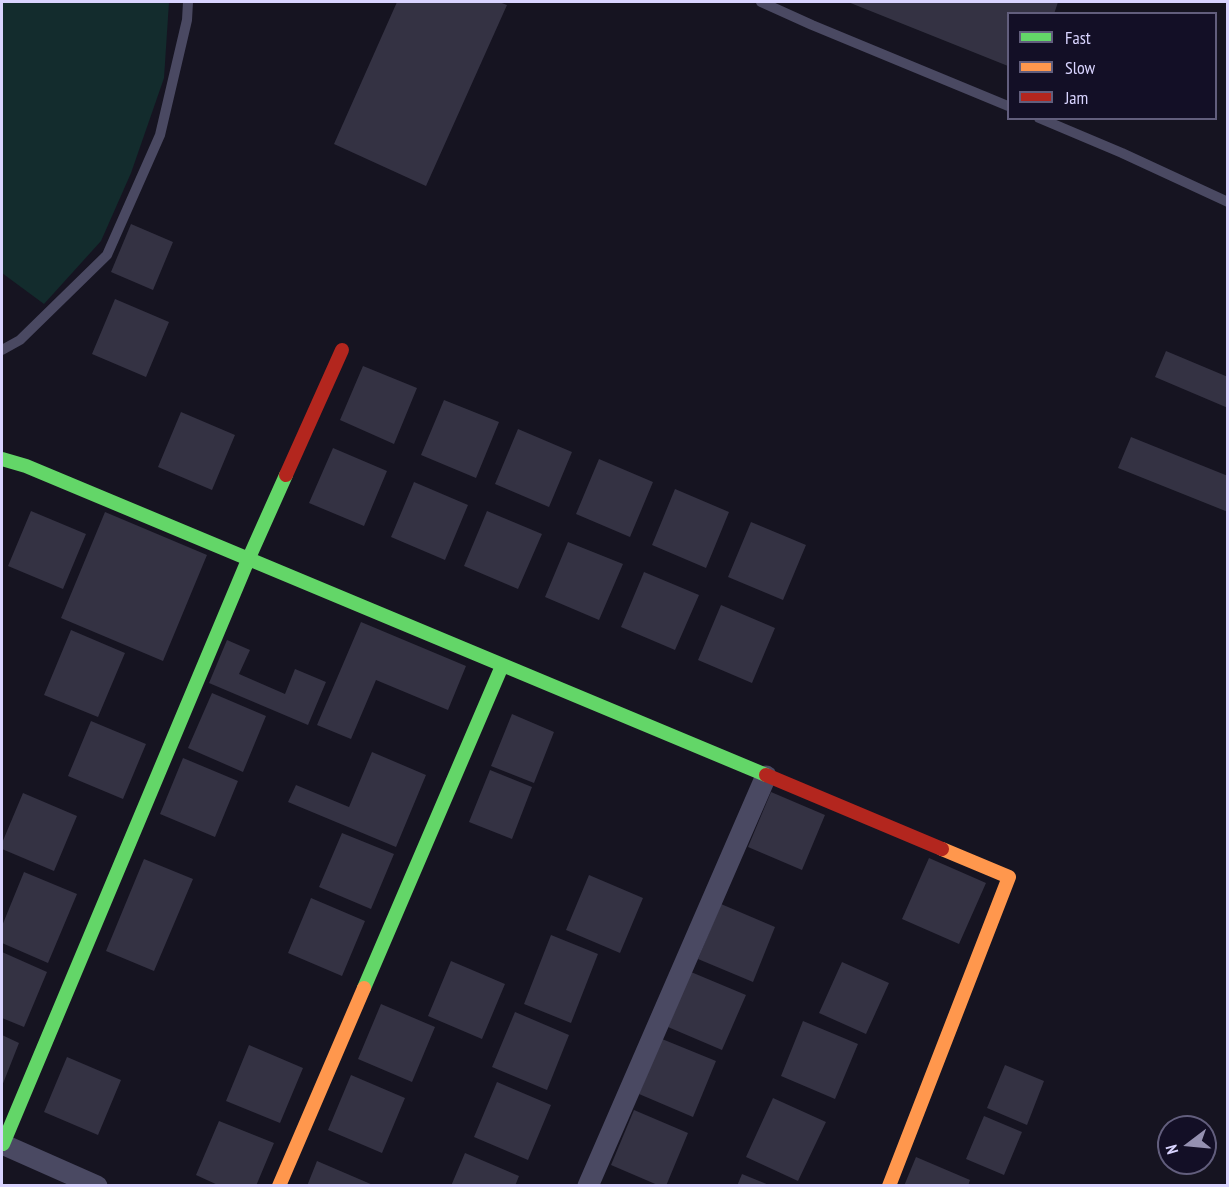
<!DOCTYPE html>
<style>
body{margin:0}
#map{position:relative;width:1229px;height:1187px;overflow:hidden;background:#161421;font-family:"PT Sans Narrow",sans-serif}
canvas{display:block}
.frame{position:absolute;inset:0;border:3px solid #d9d4ff;pointer-events:none}
.legend{position:absolute;left:1007px;top:12px;width:210px;height:108px;box-sizing:border-box;background:#130f26;border:2px solid #625e7d;margin:0;padding:8px 10px;list-style:none;font-size:18px;color:#d9d4ff}
.legend li{display:flex;align-items:center;gap:12px;height:30px}
.legend b{width:30px;border:2px solid #625e7d}
.north{position:absolute;left:1157px;top:1115px;width:60px;height:60px;box-sizing:border-box;background:#130f26;border:2px solid #625e7d;border-radius:50%;rotate:254deg;font-size:16px;font-weight:700;line-height:24px;text-align:center;color:#d9d4ff}
.north::after{content:'';display:block;margin:auto;width:21px;height:27px;background:#9591b1;clip-path:polygon(50% 0,100% 100%,50% 72%,0 100%)}
</style>
<div id="map">
<canvas width="1229" height="1187"></canvas>
<div class="frame"></div>
<ul class="legend">
<li><b style="height:8px;background:#63d668"></b>Fast</li>
<li><b style="height:8px;background:#ff974d"></b>Slow</li>
<li><b style="height:8px;background:#b3261e"></b>Jam</li>
</ul>
<div class="north">N</div>
</div>
<script>
const context = document.querySelector('canvas').getContext('2d');
context.lineJoin = 'round';
function fill(path, color) { context.fillStyle = color; context.fill(path, 'evenodd'); }
function strokePath(path, color, width, dash) { context.strokeStyle = color; context.lineWidth = width; context.lineCap = dash ? 'butt' : 'round'; context.setLineDash(dash || []); context.stroke(path); }
const green = new Path2D(`
 M 2,2 L 169,2 L 164,78 L 131,173 L 101,241 L 44,304 L 2,273 Z`);
const building = new Path2D(`
 M 397,2 L 499,2 L 507,5 L 426,186 L 334,144 Z
 M 848,2 L 1058,2 L 1054,14 L 1008,14 L 1008,66 Z
 M 131,224 L 173,242 L 153,290 L 111,272 Z
 M 115,299 L 169,322 L 146,377 L 92,354 Z
 M 1166,351 L 1228,377 L 1228,408 L 1155,377 Z
 M 363,366 L 417,388 L 394,444 L 340,420 Z
 M 444,400 L 499,422 L 476,478 L 421,455 Z
 M 181,412 L 235,435 L 212,490 L 158,467 Z
 M 518,429 L 572,452 L 549,507 L 495,484 Z
 M 1131,437 L 1228,476 L 1228,512 L 1118,468 Z
 M 333,448 L 387,471 L 364,526 L 309,503 Z
 M 599,459 L 653,482 L 630,537 L 576,514 Z
 M 414,482 L 468,505 L 445,560 L 391,537 Z
 M 675,489 L 729,512 L 706,568 L 652,545 Z
 M 31,511 L 86,534 L 63,589 L 8,566 Z
 M 487,511 L 542,534 L 518,589 L 464,566 Z
 M 105,512 L 207,555 L 163,661 L 61,618 Z
 M 751,522 L 806,545 L 783,600 L 728,577 Z
 M 568,542 L 623,564 L 599,620 L 545,597 Z
 M 644,572 L 699,595 L 675,650 L 621,627 Z
 M 721,605 L 775,628 L 752,683 L 698,660 Z
 M 361,622 L 466,666 L 448,710 L 376,680 L 351,739 L 317,725 Z
 M 71,630 L 125,653 L 98,717 L 44,695 Z
 M 227,640 L 250,650 L 239,674 L 285,694 L 295,669 L 326,682 L 308,725 L 209,683 Z
 M 212,693 L 266,716 L 243,772 L 188,748 Z
 M 512,714 L 554,732 L 534,783 L 491,766 Z
 M 91,721 L 146,744 L 123,799 L 68,776 Z
 M 372,752 L 426,775 L 396,847 L 288,802 L 296,785 L 349,807 Z
 M 183,758 L 238,781 L 215,837 L 160,814 Z
 M 490,770 L 532,787 L 512,839 L 469,822 Z
 M 771,792 L 825,815 L 802,870 L 748,847 Z
 M 23,793 L 77,816 L 54,871 L 2,849 L 2,843 Z
 M 342,833 L 394,854 L 371,909 L 319,887 Z
 M 929,858 L 986,883 L 959,944 L 902,919 Z
 M 144,859 L 193,879 L 154,971 L 106,951 Z
 M 24,872 L 77,894 L 48,963 L 2,943 L 2,926 Z
 M 589,875 L 643,898 L 620,953 L 566,930 Z
 M 311,898 L 365,921 L 342,976 L 288,953 Z
 M 721,904 L 775,927 L 753,982 L 698,959 Z
 M 551,935 L 598,954 L 571,1023 L 524,1004 Z
 M 2,952 L 47,972 L 24,1027 L 2,1018 Z
 M 451,961 L 505,984 L 482,1039 L 428,1016 Z
 M 842,962 L 889,983 L 866,1034 L 819,1013 Z
 M 691,972 L 746,995 L 722,1050 L 668,1027 Z
 M 381,1004 L 435,1027 L 412,1082 L 358,1059 Z
 M 515,1012 L 569,1035 L 547,1090 L 492,1067 Z
 M 803,1021 L 858,1044 L 835,1099 L 781,1076 Z
 M 2,1035 L 19,1043 L 2,1086 Z
 M 662,1039 L 716,1061 L 693,1117 L 639,1094 Z
 M 249,1045 L 303,1068 L 280,1123 L 226,1101 Z
 M 67,1057 L 121,1080 L 98,1135 L 44,1112 Z
 M 1005,1065 L 1044,1081 L 1027,1125 L 987,1108 Z
 M 351,1075 L 405,1098 L 382,1153 L 328,1130 Z
 M 497,1082 L 551,1105 L 528,1160 L 474,1137 Z
 M 773,1098 L 826,1122 L 798,1181 L 746,1157 Z
 M 634,1110 L 688,1133 L 666,1186 L 660,1186 L 611,1165 Z
 M 984,1116 L 1022,1132 L 1004,1175 L 966,1159 Z
 M 219,1121 L 274,1143 L 256,1186 L 220,1186 L 196,1175 Z
 M 465,1153 L 519,1176 L 515,1186 L 451,1186 Z
 M 916,1157 L 970,1180 L 968,1186 L 904,1186 Z
 M 317,1161 L 373,1185 L 373,1186 L 307,1186 Z
 M 742,1174 L 769,1185 L 769,1186 L 737,1186 Z`);
const lane = new Path2D(`
 M 761,2 L 812,25 L 1008,106
 M 1039,118 L 1122,153 L 1228,202
 M 2,350 L 20,340 L 107,255 L 160,135 L 187,20 L 188,2`);
const street = new Path2D(`
 M 2,1144 L 97,1186
 M 588,1186 L 766,776`);
const fast = new Path2D(`
 M 2,459 L 26,466 L 766,775
 M 364,988 L 502,666
 M 3,1144 L 248,560 L 286,475`);
const slow = new Path2D(`
 M 279,1186 L 364,988
 M 889,1186 L 1009,877 L 942,849`);
const jam = new Path2D(`
 M 286,475 L 342,350
 M 766,775 L 942,849`);
fill(green, '#132c2d');
fill(building, '#343243');
strokePath(lane, '#4a4962', 10);
strokePath(street, '#4a4962', 21);
strokePath(fast, '#63d668', 14);
strokePath(slow, '#ff974d', 14);
strokePath(jam, '#b3261e', 14);
</script>
